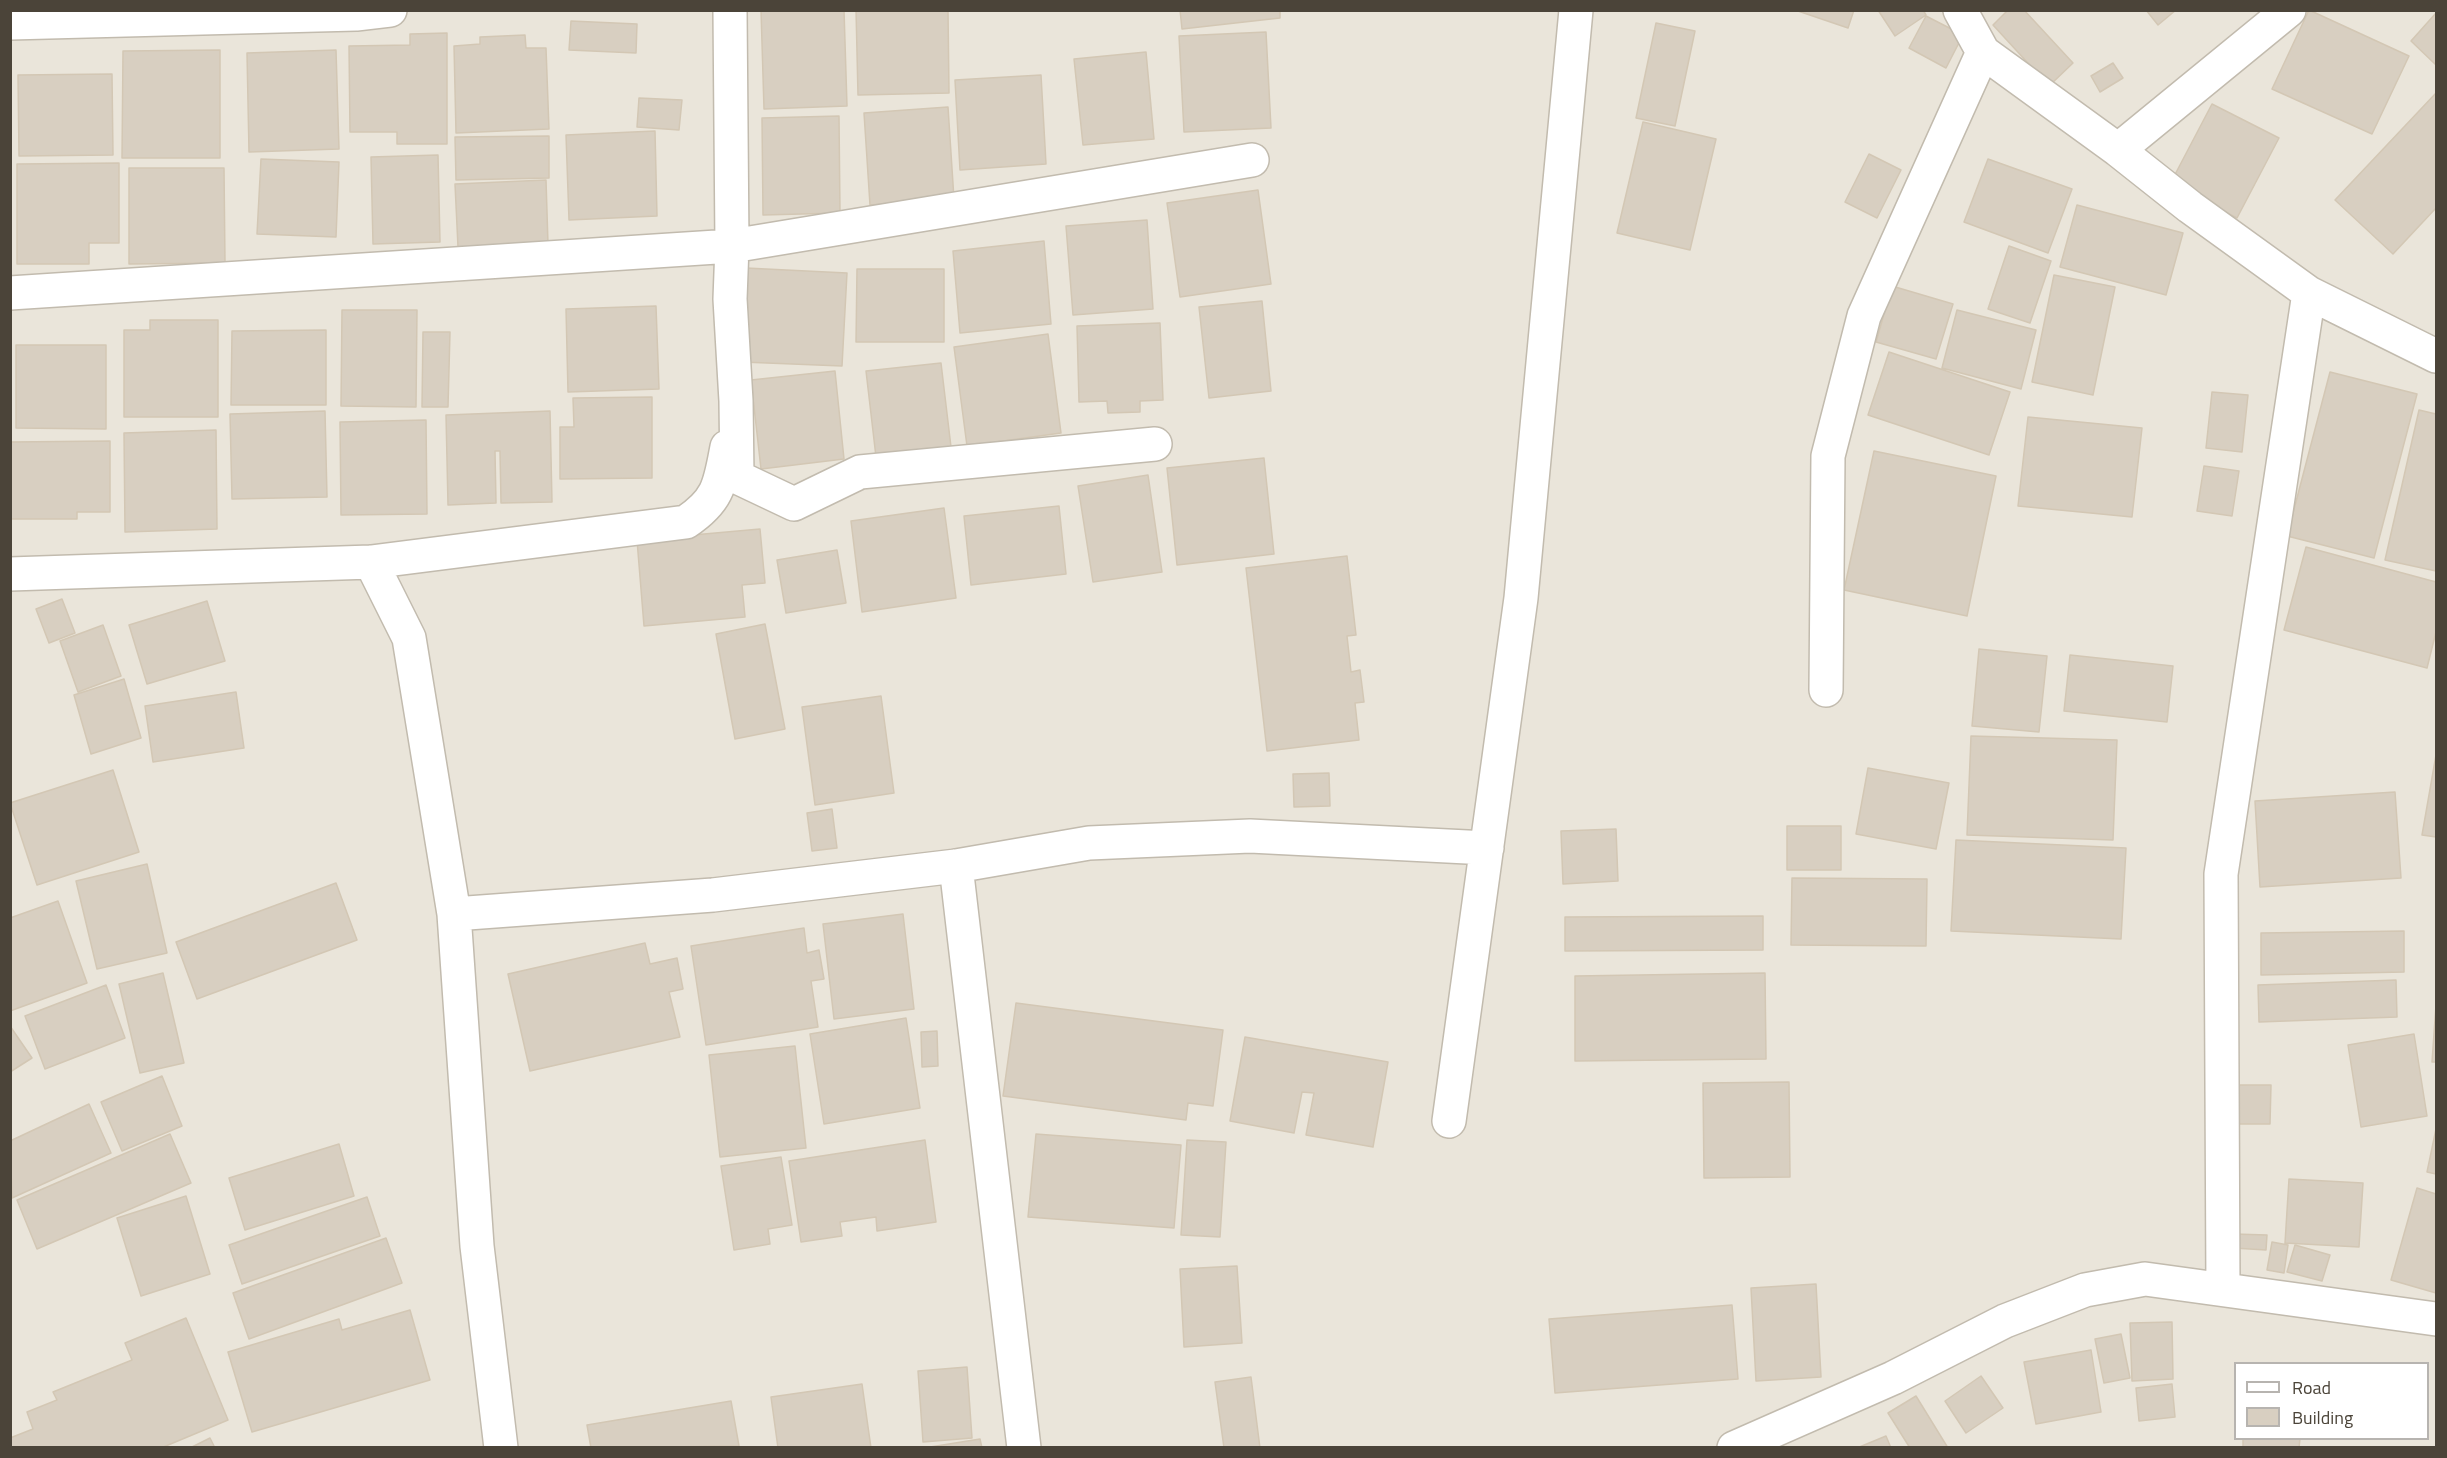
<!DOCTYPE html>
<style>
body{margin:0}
#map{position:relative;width:2447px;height:1458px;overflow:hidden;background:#f6f3ec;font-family:"Titillium Web",sans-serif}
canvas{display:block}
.frame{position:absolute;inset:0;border:12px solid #4b4439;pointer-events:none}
.legend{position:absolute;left:2234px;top:1362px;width:195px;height:78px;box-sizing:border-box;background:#fff;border:2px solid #b7b4b0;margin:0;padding:8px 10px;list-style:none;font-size:18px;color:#4b4439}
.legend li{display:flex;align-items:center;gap:12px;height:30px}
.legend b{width:30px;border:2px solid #b7b4b0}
</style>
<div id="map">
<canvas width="2447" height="1458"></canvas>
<div class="frame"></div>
<ul class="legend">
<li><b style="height:8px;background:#fff"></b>Road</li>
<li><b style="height:16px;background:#d8cfc1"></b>Building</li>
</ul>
</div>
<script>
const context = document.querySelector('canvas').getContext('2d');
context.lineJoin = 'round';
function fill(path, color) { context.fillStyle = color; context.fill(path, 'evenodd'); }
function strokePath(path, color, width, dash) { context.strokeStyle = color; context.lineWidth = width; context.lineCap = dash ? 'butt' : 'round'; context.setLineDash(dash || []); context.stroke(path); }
const residential = new Path2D(`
 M 10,11 L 2436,11 L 2436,1447 L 11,1447 ZM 2236,1364 L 2428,1364 L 2428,1438 L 2236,1438 Z`);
const building = new Path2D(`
 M 761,10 L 844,10 L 847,106 L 764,109 Z
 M 856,10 L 948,10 L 949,93 L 858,95 Z
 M 1180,10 L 1280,10 L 1280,18 L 1182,29 Z
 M 1795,10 L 1854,10 L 1848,28 Z
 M 1878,10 L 1923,10 L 1926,15 L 1895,36 Z
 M 2008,10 L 2024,10 L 2073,63 L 2049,86 L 1993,25 Z
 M 2146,10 L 2176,10 L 2158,25 Z
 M 2309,10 L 2409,56 L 2372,134 L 2272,89 Z
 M 2436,13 L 2436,65 L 2411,41 Z
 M 1926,16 L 1963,35 L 1946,68 L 1909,48 Z
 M 571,21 L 637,24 L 636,53 L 569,50 Z
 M 1656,23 L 1695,31 L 1675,126 L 1636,118 Z
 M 1266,32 L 1271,128 L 1184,132 L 1179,36 Z
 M 447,33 L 447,144 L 397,144 L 397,132 L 350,132 L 349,46 L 410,45 L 410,34 Z
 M 525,35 L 526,48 L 546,48 L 549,129 L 456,133 L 454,46 L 480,44 L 480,37 Z
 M 220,50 L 220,158 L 122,158 L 123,51 Z
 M 336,50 L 339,149 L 249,152 L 247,53 Z
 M 1146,52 L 1154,139 L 1083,145 L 1074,59 Z
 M 2113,63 L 2123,78 L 2100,92 L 2091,76 Z
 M 112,74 L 113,155 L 19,156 L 18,75 Z
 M 1041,75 L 1046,164 L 960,170 L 955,80 Z
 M 2436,93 L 2436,208 L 2393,254 L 2335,200 Z
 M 639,98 L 682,100 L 679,130 L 637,127 Z
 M 2212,104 L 2279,138 L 2237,218 L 2170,184 Z
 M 948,107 L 954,199 L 870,205 L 864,113 Z
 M 839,116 L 840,213 L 763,215 L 762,118 Z
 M 1643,122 L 1716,139 L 1690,250 L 1617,233 Z
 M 655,131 L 657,216 L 569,220 L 566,135 Z
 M 549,136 L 549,178 L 456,180 L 455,137 Z
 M 1869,154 L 1901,170 L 1877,218 L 1845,202 Z
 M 438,155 L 440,242 L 373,244 L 371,157 Z
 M 261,159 L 339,162 L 336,237 L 257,234 Z
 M 1988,159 L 2072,189 L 2048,253 L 1964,222 Z
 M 119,163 L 119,243 L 89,243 L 89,264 L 17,264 L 17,164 Z
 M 129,168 L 224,168 L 225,263 L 129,264 Z
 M 546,180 L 548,244 L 458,247 L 455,184 Z
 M 1258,190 L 1271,284 L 1180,297 L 1167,203 Z
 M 2077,205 L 2183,233 L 2166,295 L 2060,267 Z
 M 1147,220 L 1153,309 L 1073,315 L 1066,226 Z
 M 1044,241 L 1051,324 L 960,333 L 953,251 Z
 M 2009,246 L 2051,261 L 2030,323 L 1988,309 Z
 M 746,268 L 847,273 L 842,366 L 742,362 Z
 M 857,269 L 944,269 L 944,342 L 856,342 Z
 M 2054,275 L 2115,287 L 2093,395 L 2032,382 Z
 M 1892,286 L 1953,304 L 1936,359 L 1876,342 Z
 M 1262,301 L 1271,391 L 1209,398 L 1199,307 Z
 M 656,306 L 659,389 L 568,392 L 566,309 Z
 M 342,310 L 417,310 L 416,407 L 341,406 Z
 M 1957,310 L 2036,330 L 2021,389 L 1942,368 Z
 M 150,320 L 218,320 L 218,417 L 124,417 L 124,330 L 150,330 Z
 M 1160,323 L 1163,400 L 1140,401 L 1140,412 L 1108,413 L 1107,401 L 1079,402 L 1077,326 Z
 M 326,330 L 326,405 L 231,405 L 232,331 Z
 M 423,332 L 450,332 L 448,407 L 422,407 Z
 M 1048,334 L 1061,433 L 967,446 L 954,347 Z
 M 16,345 L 106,345 L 106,429 L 16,428 Z
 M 1889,352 L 2010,392 L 1989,455 L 1868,415 Z
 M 941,363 L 951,447 L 876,457 L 866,371 Z
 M 835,371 L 844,459 L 761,469 L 751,380 Z
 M 2330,372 L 2417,394 L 2374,558 L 2287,536 Z
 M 2212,392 L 2248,395 L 2242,452 L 2206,448 Z
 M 652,397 L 652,478 L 560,479 L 560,427 L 574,427 L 573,398 Z
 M 2419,410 L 2436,414 L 2436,571 L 2385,560 Z
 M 325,411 L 327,497 L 232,499 L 230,414 Z
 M 550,411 L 552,502 L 501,503 L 500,451 L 495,451 L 496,503 L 448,505 L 446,415 Z
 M 2028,417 L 2142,428 L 2132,517 L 2018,506 Z
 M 426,420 L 427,514 L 341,515 L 340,422 Z
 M 216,430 L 217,529 L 125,532 L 124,433 Z
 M 110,441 L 110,512 L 77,512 L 77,519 L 10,519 L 10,442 Z
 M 1874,451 L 1996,476 L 1967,616 L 1844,590 Z
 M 1264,458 L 1274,554 L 1177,565 L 1167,468 Z
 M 2204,466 L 2239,471 L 2232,516 L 2197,511 Z
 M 1148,475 L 1162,572 L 1093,582 L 1078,486 Z
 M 1059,506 L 1066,574 L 971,585 L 964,516 Z
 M 944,508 L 956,598 L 862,612 L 851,521 Z
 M 760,529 L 765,583 L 742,585 L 745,617 L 644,626 L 637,540 Z
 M 2306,547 L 2436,582 L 2436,632 L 2427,668 L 2284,630 Z
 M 837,550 L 846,603 L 786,613 L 777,560 Z
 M 1347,556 L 1356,635 L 1347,636 L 1351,672 L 1360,670 L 1364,702 L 1355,703 L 1359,740 L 1267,751 L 1246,568 Z
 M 62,599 L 75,633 L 49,643 L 36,609 Z
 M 207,601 L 225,661 L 147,684 L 129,625 Z
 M 765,624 L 785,729 L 735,739 L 716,634 Z
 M 103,625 L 121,676 L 78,692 L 60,641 Z
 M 1979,649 L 2047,656 L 2039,732 L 1972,726 Z
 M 2070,655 L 2173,666 L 2167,722 L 2064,711 Z
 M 124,679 L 141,738 L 91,754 L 74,695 Z
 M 236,692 L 244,748 L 153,762 L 145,706 Z
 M 881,696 L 894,793 L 815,805 L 802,707 Z
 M 1971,736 L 2117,740 L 2113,840 L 1967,835 Z
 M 2436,755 L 2436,837 L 2422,835 Z
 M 1868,768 L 1949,783 L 1936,849 L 1856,834 Z
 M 113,770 L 139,852 L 37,885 L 10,803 Z
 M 1329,773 L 1330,806 L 1294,807 L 1293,774 Z
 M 2395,792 L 2401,878 L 2260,887 L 2255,801 Z
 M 832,809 L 837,848 L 812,851 L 807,813 Z
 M 1787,826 L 1841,826 L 1841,870 L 1787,870 Z
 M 1616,829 L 1618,881 L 1563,884 L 1561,831 Z
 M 1956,840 L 2126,848 L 2121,939 L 1951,931 Z
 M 147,864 L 167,953 L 97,969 L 76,881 Z
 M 1792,878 L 1927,879 L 1926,946 L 1791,945 Z
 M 336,883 L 357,940 L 197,999 L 176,942 Z
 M 58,901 L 87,983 L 10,1011 L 10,918 Z
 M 903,914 L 914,1009 L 834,1019 L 823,924 Z
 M 1763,916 L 1763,950 L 1565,951 L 1565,917 Z
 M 804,928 L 807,953 L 819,950 L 824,979 L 811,981 L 818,1027 L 706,1045 L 691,946 Z
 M 2404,931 L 2404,972 L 2261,975 L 2261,933 Z
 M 645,943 L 650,964 L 677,958 L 683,989 L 669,992 L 680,1037 L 530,1071 L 508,974 Z
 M 163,973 L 184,1063 L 140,1073 L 119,984 Z
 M 1765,973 L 1766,1059 L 1575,1061 L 1575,976 Z
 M 2396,980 L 2397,1017 L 2259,1022 L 2258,985 Z
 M 106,985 L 125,1038 L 45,1069 L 25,1016 Z
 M 1016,1003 L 1223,1030 L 1213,1106 L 1188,1103 L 1186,1120 L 1003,1096 Z
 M 2436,1005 L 2436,1062 L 2432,1062 Z
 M 906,1018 L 920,1108 L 824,1124 L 810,1034 Z
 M 10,1026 L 32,1058 L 10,1072 Z
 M 937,1031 L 938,1066 L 922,1067 L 921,1032 Z
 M 2414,1034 L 2427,1116 L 2361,1127 L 2348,1045 Z
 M 1245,1037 L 1388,1062 L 1373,1147 L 1306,1135 L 1314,1093 L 1302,1092 L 1294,1133 L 1230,1121 Z
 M 795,1046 L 806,1148 L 720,1157 L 709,1055 Z
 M 162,1076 L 182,1126 L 122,1151 L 101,1102 Z
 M 1789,1082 L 1790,1177 L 1704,1178 L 1703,1083 Z
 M 2235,1085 L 2271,1085 L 2270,1124 L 2234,1124 Z
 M 89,1104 L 111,1153 L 12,1198 L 10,1141 Z
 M 2436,1129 L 2436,1174 L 2427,1172 Z
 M 170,1134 L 191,1183 L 37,1249 L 17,1200 Z
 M 1036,1134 L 1181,1145 L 1174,1228 L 1028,1217 Z
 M 925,1140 L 936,1222 L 877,1231 L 876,1217 L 840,1222 L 842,1236 L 801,1242 L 789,1161 Z
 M 1187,1140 L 1226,1142 L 1220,1237 L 1181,1235 Z
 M 339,1144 L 354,1196 L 245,1230 L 229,1178 Z
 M 781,1157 L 792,1225 L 768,1229 L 770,1244 L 734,1250 L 721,1166 Z
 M 2289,1179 L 2363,1183 L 2359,1247 L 2285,1243 Z
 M 2417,1188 L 2436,1194 L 2436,1293 L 2391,1280 Z
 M 186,1196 L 210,1274 L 141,1296 L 117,1218 Z
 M 367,1197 L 380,1236 L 242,1284 L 229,1245 Z
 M 2234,1234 L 2267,1235 L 2266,1250 L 2233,1248 Z
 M 386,1238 L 402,1283 L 249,1339 L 233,1293 Z
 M 2272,1242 L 2288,1245 L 2284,1273 L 2267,1270 Z
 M 2295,1245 L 2330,1255 L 2322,1281 L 2287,1272 Z
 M 1237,1266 L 1242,1343 L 1184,1347 L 1180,1269 Z
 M 1816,1284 L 1821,1377 L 1756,1381 L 1751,1288 Z
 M 1732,1305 L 1738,1379 L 1555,1393 L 1549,1319 Z
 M 410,1310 L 430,1380 L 252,1432 L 228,1352 L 339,1319 L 342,1330 Z
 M 186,1318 L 228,1420 L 161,1448 L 10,1448 L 10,1438 L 33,1429 L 27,1412 L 57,1400 L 53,1392 L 132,1360 L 125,1343 Z
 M 2172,1322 L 2173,1379 L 2132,1381 L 2130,1323 Z
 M 2121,1334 L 2130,1378 L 2104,1383 L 2095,1339 Z
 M 2091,1350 L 2101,1412 L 2036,1424 L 2024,1362 Z
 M 967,1367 L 972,1438 L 923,1442 L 918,1371 Z
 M 1981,1376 L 2003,1408 L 1966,1433 L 1945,1401 Z
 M 1251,1377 L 1260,1448 L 1224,1448 L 1215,1382 Z
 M 862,1384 L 871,1448 L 778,1448 L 771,1397 Z
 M 2172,1384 L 2175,1417 L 2139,1421 L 2136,1388 Z
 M 1916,1396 L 1948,1448 L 1910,1448 L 1888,1413 Z
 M 731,1401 L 739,1446 L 591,1448 L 587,1425 Z
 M 1886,1436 L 1891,1448 L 1857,1448 Z
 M 210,1438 L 215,1448 L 190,1448 Z
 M 2243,1438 L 2300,1438 L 2299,1448 L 2243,1448 Z
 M 980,1439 L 982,1448 L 924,1448 Z`);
const minor = new Path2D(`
 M 730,10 L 732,246 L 730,299 L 736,401 L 737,477 L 794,504 L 860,472 L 1155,444
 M 1960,10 L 1983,52 L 2118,150 L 2190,207 L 2309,293 L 2436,356
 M 10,23 L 356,14 L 390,10
 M 2118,150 L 2289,10
 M 10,293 L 732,246 L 1252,160
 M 371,562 L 409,638 L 454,914 L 477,1246 L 501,1448
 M 10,574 L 371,562 L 686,522 C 719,500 720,484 727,447
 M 1826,690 L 1828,456 L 1864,316 L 1983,52
 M 956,866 L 1024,1448
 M 454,914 L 713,895 L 956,866 L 1089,843 L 1250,836 L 1487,848
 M 1449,1121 L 1521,598 L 1576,10
 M 2223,1289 L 2221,874 L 2309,293
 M 1734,1448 L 1893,1378 L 2005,1321 L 2085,1290 L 2145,1279 L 2436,1319`);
fill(residential, '#eae5da');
fill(building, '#d8cfc1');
strokePath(building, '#d3c7b4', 1.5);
strokePath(minor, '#c2bbae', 36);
strokePath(minor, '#fff', 33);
</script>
